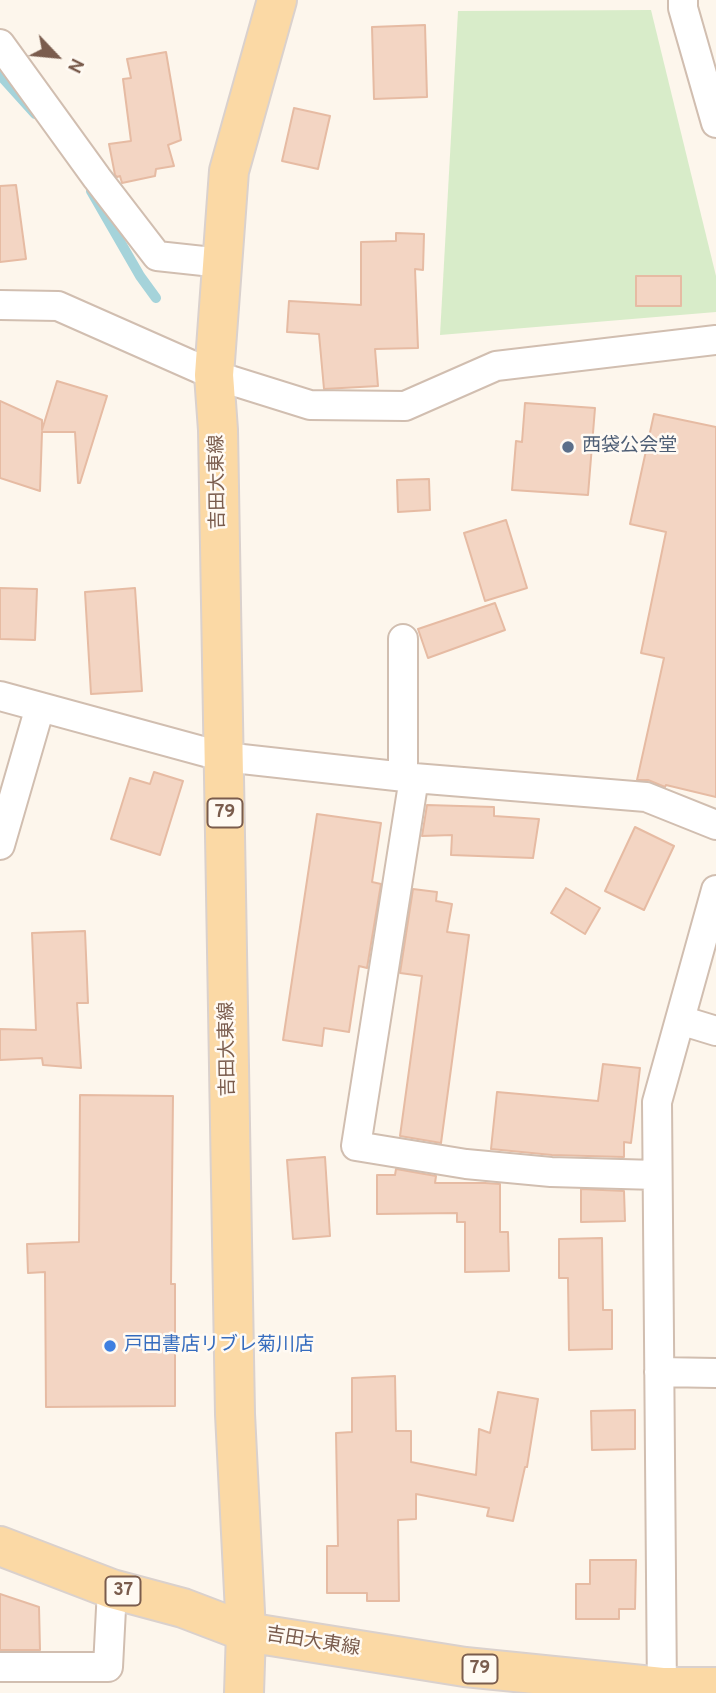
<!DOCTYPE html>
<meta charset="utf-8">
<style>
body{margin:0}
#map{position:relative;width:716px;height:1693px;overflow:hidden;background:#fdf6ec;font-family:Overpass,sans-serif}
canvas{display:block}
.north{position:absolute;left:21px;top:21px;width:70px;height:70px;-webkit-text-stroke:5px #fffaf3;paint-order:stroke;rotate:116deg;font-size:19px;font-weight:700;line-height:28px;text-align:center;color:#7a5c4d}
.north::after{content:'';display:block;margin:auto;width:24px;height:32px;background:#7a5c4d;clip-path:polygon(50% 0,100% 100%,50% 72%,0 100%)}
</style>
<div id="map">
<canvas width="716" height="1693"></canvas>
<div class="north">N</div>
</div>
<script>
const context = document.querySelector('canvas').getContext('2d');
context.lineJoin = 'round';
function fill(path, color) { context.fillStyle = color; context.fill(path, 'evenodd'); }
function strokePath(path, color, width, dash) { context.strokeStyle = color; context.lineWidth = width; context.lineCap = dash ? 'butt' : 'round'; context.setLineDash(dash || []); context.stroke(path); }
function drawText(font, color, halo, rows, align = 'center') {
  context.font = font + ' Overpass,"Noto Sans JP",sans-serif'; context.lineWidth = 5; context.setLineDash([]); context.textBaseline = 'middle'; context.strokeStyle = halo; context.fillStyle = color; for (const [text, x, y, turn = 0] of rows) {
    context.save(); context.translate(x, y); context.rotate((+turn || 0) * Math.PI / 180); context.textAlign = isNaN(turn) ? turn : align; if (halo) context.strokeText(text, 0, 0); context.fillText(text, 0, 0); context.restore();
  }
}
const green = new Path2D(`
 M 651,10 L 716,276 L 716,312 L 440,335 L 458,11 Z`);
const stream = new Path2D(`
 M 0,75 L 35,114
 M 91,191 L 140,276 L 156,298`);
const building = new Path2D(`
 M 425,25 L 427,97 L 374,99 L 372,27 Z
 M 166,52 L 181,140 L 168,145 L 174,166 L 156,169 L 155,176 L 122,183 L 120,176 L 117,177 L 115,175 L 109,144 L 131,141 L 123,79 L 131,78 L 127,59 Z
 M 294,108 L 330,116 L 318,169 L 282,161 Z
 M 16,185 L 26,259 L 0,262 L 0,186 Z
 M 396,233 L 424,234 L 423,270 L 415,269 L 418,348 L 375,349 L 378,386 L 324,389 L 319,334 L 287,332 L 289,301 L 361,305 L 361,242 L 396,241 Z
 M 636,276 L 681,276 L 681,306 L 636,306 Z
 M 57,381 L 107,396 L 80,483 L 78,483 L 75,432 L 42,432 L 40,491 L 0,478 L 0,401 L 42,420 L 42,430 Z
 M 525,403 L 595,408 L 588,495 L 512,490 L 516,441 L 522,442 Z
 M 654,414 L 716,427 L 716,797 L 666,785 L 665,787 L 648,780 L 637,780 L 664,658 L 641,653 L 666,532 L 630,524 Z
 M 429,479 L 430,510 L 398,512 L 397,480 Z
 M 506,520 L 527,588 L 485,601 L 464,533 Z
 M 0,588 L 37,589 L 35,640 L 0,639 Z
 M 135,588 L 142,691 L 91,694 L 85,592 Z
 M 495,603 L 505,630 L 428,658 L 418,629 Z
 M 154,772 L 183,781 L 160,855 L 111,839 L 130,778 L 150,784 Z
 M 427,805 L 494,807 L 494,816 L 539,819 L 533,858 L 451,855 L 452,835 L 422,836 Z
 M 317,814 L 381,823 L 372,882 L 381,884 L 367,968 L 359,966 L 349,1032 L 324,1028 L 322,1046 L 283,1040 Z
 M 635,827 L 674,846 L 644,910 L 605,891 Z
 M 566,888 L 600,908 L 585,934 L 551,913 Z
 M 413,889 L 437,892 L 436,901 L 452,904 L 447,932 L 469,935 L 441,1143 L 400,1136 L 422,976 L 400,973 Z
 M 85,931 L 88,1003 L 77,1003 L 81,1068 L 43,1065 L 42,1058 L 0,1060 L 0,1029 L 36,1030 L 32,933 Z
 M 603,1064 L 640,1068 L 631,1143 L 624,1142 L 624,1157 L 552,1155 L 491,1149 L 497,1092 L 598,1101 Z
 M 80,1095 L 173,1096 L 171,1284 L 175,1284 L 175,1406 L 46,1407 L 45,1272 L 28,1273 L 27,1244 L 79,1242 Z
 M 325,1157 L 330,1236 L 293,1239 L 287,1160 Z
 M 396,1169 L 436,1176 L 435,1183 L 485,1183 L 500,1184 L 500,1232 L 508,1232 L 509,1271 L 465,1272 L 465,1222 L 457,1222 L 457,1213 L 377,1214 L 377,1175 L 395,1175 Z
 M 581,1189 L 624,1191 L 625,1221 L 581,1222 Z
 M 602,1238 L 603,1310 L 612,1310 L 612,1349 L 569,1350 L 568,1278 L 559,1278 L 559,1239 Z
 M 395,1376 L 396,1431 L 411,1431 L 411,1462 L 476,1475 L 479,1429 L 490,1433 L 498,1392 L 538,1399 L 527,1467 L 525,1467 L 513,1521 L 487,1516 L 489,1508 L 416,1494 L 416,1519 L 398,1520 L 399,1601 L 367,1601 L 367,1593 L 327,1593 L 327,1546 L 338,1546 L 336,1433 L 352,1432 L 352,1378 Z
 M 635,1410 L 635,1449 L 592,1450 L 591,1411 Z
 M 590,1560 L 636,1560 L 635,1609 L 619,1609 L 619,1619 L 576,1619 L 576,1584 L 590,1584 Z
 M 0,1594 L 39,1607 L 40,1650 L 0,1650 Z`);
const minor = new Path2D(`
 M 683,0 L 683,8 L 716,123
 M 0,44 L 97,178 L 157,256 L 222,263
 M 0,305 L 58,306 L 214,375 L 310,405 L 405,406 L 496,366 L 716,340
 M 403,639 L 403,776
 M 0,696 L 224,757 L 414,778 L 646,797 L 716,825
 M 414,778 L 356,1146 L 466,1164 L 551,1172 L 656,1175
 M 0,845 L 40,707
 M 680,1020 L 716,1031
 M 659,1372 L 716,1373
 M 0,1667 L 108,1667 L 112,1589
 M 662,1693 L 657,1102 L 716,890`);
const primary = new Path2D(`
 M 0,1546 L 112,1589 L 183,1608 L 246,1632 L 465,1667 L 662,1687 L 716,1687
 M 244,1693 L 246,1632 L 235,1414 L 218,430 L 214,375 L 229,171 L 277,0`);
const markers = [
 [568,447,7,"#5c6f8a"],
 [110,1346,7,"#3f7fe0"]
];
const shields = [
 [225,813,35],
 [123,1591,35],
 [480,1669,35]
];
const shieldNames = [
 ["79",225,813],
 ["37",123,1591],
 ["79",480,1669]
];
const serviceNames = [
 ["西袋公会堂",582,447]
];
const streetNames = [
 ["吉田大東線",219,482,-91],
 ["吉田大東線",229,1049,-91],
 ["吉田大東線",313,1643,9]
];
const shopNames = [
 ["戸田書店リブレ菊川店",124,1346]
];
fill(green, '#d8ecc9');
strokePath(stream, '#a5d3da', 10);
fill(building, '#f3d5c3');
strokePath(building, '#e6bba3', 2);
strokePath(minor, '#d1beb0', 32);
strokePath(primary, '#dad1cd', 42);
strokePath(minor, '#fff', 28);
strokePath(primary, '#fbd9a5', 38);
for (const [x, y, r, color] of markers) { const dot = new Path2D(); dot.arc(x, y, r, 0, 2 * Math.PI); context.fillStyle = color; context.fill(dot); strokePath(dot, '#fffaf3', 2.5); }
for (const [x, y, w] of shields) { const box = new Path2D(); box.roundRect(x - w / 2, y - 14.5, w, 29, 5); context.fillStyle = '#fffaf3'; context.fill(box); strokePath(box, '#7a5c4d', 2); }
drawText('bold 18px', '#7a5c4d', null, shieldNames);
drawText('19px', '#4e5e75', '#fffaf3', serviceNames, 'left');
drawText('19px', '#7a5c4d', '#fffaf3', streetNames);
drawText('19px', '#366cbe', '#fffaf3', shopNames, 'left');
</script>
